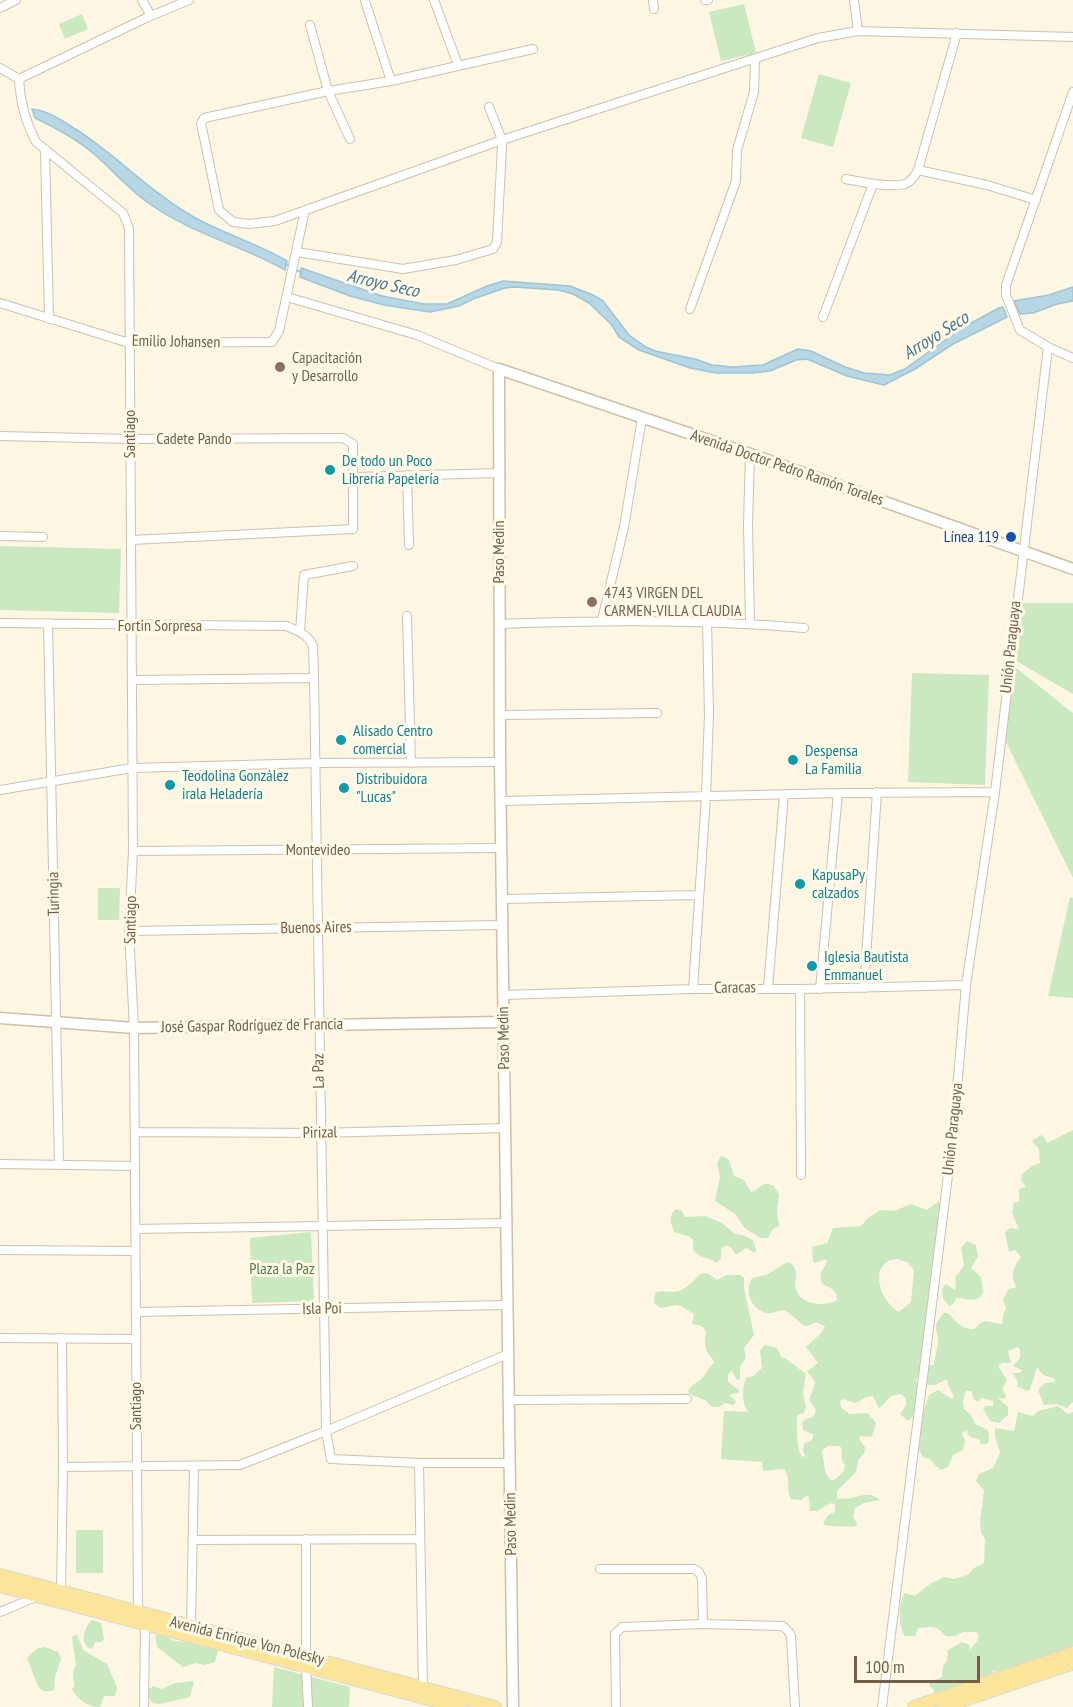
<!DOCTYPE html>
<meta charset="utf-8">
<style>
body{margin:0}
#map{position:relative;width:1073px;height:1707px;overflow:hidden;background:#fcf6e2;font-family:"PT Sans Narrow",sans-serif}
canvas{display:block}
.scale{position:absolute;left:854px;top:1656px;width:126px;height:27px;box-sizing:border-box;border:3px solid #735e49;border-top:0;padding-left:8px;font-size:18px;line-height:21px;white-space:nowrap;color:#735e49;-webkit-text-stroke:4px #fff9e8;paint-order:stroke}
</style>
<div id="map">
<canvas width="1073" height="1707"></canvas>
<div class="scale">100 m</div>
</div>
<script>
const context = document.querySelector('canvas').getContext('2d');
context.lineJoin = 'round';
function fill(path, color) { context.fillStyle = color; context.fill(path, 'evenodd'); }
function strokePath(path, color, width, dash) { context.strokeStyle = color; context.lineWidth = width; context.lineCap = dash ? 'butt' : 'round'; context.setLineDash(dash || []); context.stroke(path); }
function drawText(font, color, halo, rows, align = 'center') {
  context.font = font + ' "PT Sans Narrow",sans-serif'; context.lineWidth = 6; context.setLineDash([]); context.textBaseline = 'middle'; context.strokeStyle = halo; context.fillStyle = color; for (const [text, x, y, turn = 0] of rows) {
    context.save(); context.translate(x, y); context.rotate((+turn || 0) * Math.PI / 180); context.textAlign = isNaN(turn) ? turn : align; if (halo) context.strokeText(text, 0, 0); context.fillText(text, 0, 0); context.restore();
  }
}
const green = new Path2D(`
 M 744,4 L 756,53 L 721,61 L 709,12 Z
 M 82,14 L 88,29 L 65,39 L 59,24 Z
 M 819,74 L 851,83 L 833,147 L 801,138 Z
 M 0,546 L 121,549 L 119,613 L 0,610 Z
 M 1017,603 L 1073,603 L 1073,694 L 1011,658 Z
 M 1010,663 L 1073,713 L 1073,878 L 1001,732 Z
 M 912,673 L 989,675 L 985,785 L 908,782 Z
 M 98,888 L 120,888 L 119,920 L 98,920 Z
 M 1070,897 L 1073,898 L 1073,998 L 1048,996 Z
 M 1073,1130 L 1073,1402 L 1067,1408 L 1057,1404 L 1044,1405 L 1038,1390 L 1045,1383 L 1054,1382 L 1055,1379 L 1043,1375 L 1037,1367 L 1030,1390 L 1027,1391 L 1017,1386 L 1018,1382 L 1013,1373 L 1020,1373 L 1022,1370 L 1013,1366 L 1020,1358 L 1020,1349 L 1017,1347 L 1008,1351 L 1011,1363 L 1002,1363 L 998,1366 L 1007,1380 L 1002,1389 L 1006,1395 L 1005,1399 L 997,1397 L 1008,1407 L 1008,1415 L 999,1423 L 990,1421 L 983,1409 L 985,1406 L 993,1406 L 993,1401 L 982,1398 L 978,1401 L 974,1400 L 971,1391 L 966,1391 L 963,1401 L 964,1409 L 971,1415 L 975,1424 L 988,1430 L 989,1441 L 987,1444 L 981,1444 L 979,1439 L 970,1437 L 967,1431 L 963,1432 L 962,1435 L 965,1440 L 963,1450 L 953,1455 L 948,1467 L 941,1470 L 937,1467 L 930,1459 L 923,1457 L 918,1448 C 921,1440 920,1437 920,1429 C 920,1423 927,1401 929,1395 L 938,1390 L 952,1399 L 954,1397 L 948,1385 L 947,1379 L 935,1385 L 927,1385 L 921,1370 L 916,1380 L 921,1396 L 915,1404 L 913,1417 L 908,1421 L 900,1414 L 906,1405 L 906,1398 L 901,1394 L 891,1396 L 879,1409 L 873,1396 L 867,1397 L 855,1403 L 843,1399 L 840,1401 L 841,1407 L 849,1414 L 867,1413 L 876,1423 L 872,1436 L 869,1437 L 860,1436 L 859,1439 L 865,1447 L 864,1454 L 859,1459 L 856,1472 L 837,1491 L 837,1498 C 852,1503 867,1487 880,1500 L 864,1503 L 855,1508 L 853,1518 L 857,1523 L 856,1526 C 850,1527 828,1527 823,1524 L 828,1515 L 835,1512 L 835,1505 L 832,1503 L 829,1504 L 817,1511 L 810,1511 L 809,1497 L 806,1496 L 801,1500 L 791,1499 C 785,1489 792,1478 784,1469 L 763,1471 L 762,1462 L 721,1459 L 724,1411 L 748,1412 C 741,1402 742,1389 746,1378 L 753,1376 L 762,1368 L 760,1351 L 764,1345 L 777,1348 L 782,1358 L 785,1358 L 806,1374 L 803,1393 L 806,1407 L 804,1413 L 797,1415 C 797,1426 796,1449 802,1457 L 805,1456 L 803,1450 L 804,1443 L 811,1441 L 813,1438 L 813,1434 L 803,1430 L 802,1423 L 804,1420 L 814,1416 L 816,1410 C 804,1393 812,1401 815,1382 L 807,1371 L 818,1363 L 806,1347 L 822,1332 L 825,1326 L 816,1322 L 807,1326 L 803,1325 L 785,1310 C 779,1310 772,1314 767,1313 C 751,1310 744,1291 752,1278 L 766,1275 L 788,1262 L 792,1264 C 801,1276 792,1281 797,1292 C 802,1305 827,1307 837,1300 C 837,1288 829,1289 822,1283 C 818,1269 824,1272 827,1261 L 825,1259 L 815,1263 L 813,1261 L 812,1247 L 827,1243 L 833,1228 L 861,1226 L 868,1218 L 880,1210 L 894,1211 L 911,1204 L 927,1210 L 936,1203 L 943,1202 L 945,1236 L 940,1255 L 942,1261 L 926,1365 L 933,1365 C 935,1361 938,1344 938,1339 C 938,1334 935,1329 936,1324 L 943,1313 L 948,1313 C 955,1321 962,1330 974,1329 C 986,1316 987,1323 1002,1324 L 1003,1315 L 1006,1308 L 1003,1299 L 1009,1289 L 1017,1287 C 1009,1276 1014,1266 1021,1257 L 1015,1250 L 1009,1252 L 1005,1233 L 1010,1228 L 1019,1229 L 1012,1213 L 1014,1202 L 1019,1202 L 1019,1189 L 1026,1187 L 1021,1180 L 1022,1174 L 1032,1166 L 1040,1163 L 1039,1149 L 1032,1141 L 1041,1135 L 1044,1137 L 1047,1143 ZM 897,1259 L 907,1262 L 914,1270 L 911,1302 L 899,1312 C 881,1303 866,1262 897,1259 ZM 828,1446 L 840,1446 C 844,1452 839,1459 845,1465 L 844,1471 L 834,1480 L 830,1480 L 825,1471 L 822,1450 Z
 M 723,1156 L 729,1160 L 734,1176 L 744,1180 L 751,1192 C 761,1190 760,1180 774,1186 L 779,1195 L 777,1212 L 779,1226 L 773,1229 L 768,1238 L 761,1238 L 749,1231 L 743,1226 L 735,1214 L 715,1201 L 720,1177 L 717,1164 L 720,1157 Z
 M 676,1209 L 682,1211 L 685,1217 L 706,1216 L 722,1223 L 735,1234 L 743,1235 L 753,1240 L 756,1250 L 755,1253 L 746,1248 L 738,1254 L 735,1254 L 732,1248 L 726,1245 L 721,1249 L 721,1259 L 716,1263 C 708,1256 699,1259 693,1250 L 693,1240 L 690,1237 L 674,1232 C 672,1224 667,1216 676,1209 Z
 M 311,1232 L 314,1301 L 252,1303 L 250,1238 Z
 M 967,1241 L 976,1245 L 978,1256 L 971,1268 L 981,1277 L 983,1293 C 976,1304 967,1298 957,1298 L 953,1304 L 949,1306 L 943,1298 L 942,1289 L 946,1284 L 955,1290 L 956,1288 L 955,1277 L 964,1266 L 961,1248 Z
 M 702,1273 L 709,1274 L 717,1280 L 726,1275 L 741,1275 L 744,1278 L 744,1288 L 754,1335 L 744,1348 L 746,1358 L 740,1366 L 740,1379 L 737,1380 L 732,1371 L 728,1374 L 728,1382 L 739,1390 L 738,1393 L 731,1394 L 730,1396 L 736,1401 L 735,1404 L 732,1405 L 725,1403 L 719,1407 L 712,1407 L 705,1400 L 689,1394 L 688,1391 C 692,1383 700,1382 704,1376 C 708,1371 708,1368 714,1363 C 713,1357 709,1357 707,1351 C 704,1345 705,1338 706,1331 L 702,1326 L 692,1324 L 694,1314 C 675,1303 681,1304 660,1308 L 654,1303 L 655,1293 C 663,1289 671,1294 679,1291 C 688,1288 694,1279 702,1273 Z
 M 1058,1406 L 1068,1414 L 1073,1412 L 1073,1651 L 1005,1673 L 994,1671 L 987,1678 L 951,1687 L 933,1695 L 934,1690 L 929,1685 L 930,1682 L 942,1677 L 943,1666 L 947,1661 L 948,1650 L 962,1642 L 969,1645 L 970,1650 L 977,1641 L 979,1635 L 976,1632 L 963,1632 L 955,1636 L 946,1636 C 934,1624 934,1627 918,1628 L 915,1636 L 905,1636 C 898,1627 898,1602 905,1593 L 915,1596 L 930,1584 L 944,1577 L 955,1579 L 969,1574 L 974,1568 L 984,1563 L 985,1539 L 981,1533 L 980,1522 L 984,1490 L 976,1481 L 979,1474 L 993,1468 L 1000,1453 L 995,1437 L 995,1428 L 1014,1431 L 1018,1412 L 1033,1416 L 1038,1411 Z
 M 76,1530 L 103,1530 L 103,1573 L 76,1573 Z
 M 92,1620 L 101,1623 L 104,1639 L 102,1642 L 95,1642 L 93,1648 L 90,1649 C 79,1642 84,1628 92,1620 Z
 M 77,1634 L 83,1650 L 107,1664 L 117,1687 L 116,1693 L 114,1696 L 104,1696 L 100,1707 C 88,1707 78,1700 72,1689 L 74,1686 L 73,1671 L 76,1665 L 72,1637 Z
 M 155,1635 L 165,1635 C 175,1646 191,1640 204,1643 C 209,1644 213,1647 218,1650 L 215,1662 L 205,1665 L 196,1663 L 183,1667 L 157,1647 Z
 M 45,1647 L 58,1652 L 61,1658 L 55,1677 L 54,1690 C 38,1696 37,1682 32,1671 C 31,1667 29,1663 27,1658 L 38,1648 Z
 M 274,1667 L 350,1687 L 349,1707 L 272,1707 Z
 M 194,1681 L 190,1697 L 160,1704 L 152,1703 L 146,1692 L 153,1686 L 162,1689 L 175,1683 Z`);
const water = new Path2D(`
 M 32,109 C 49,111 63,121 77,130 C 117,156 147,189 187,213 C 219,233 256,242 287,261 L 285,270 C 243,246 193,234 153,206 C 131,192 114,171 94,154 C 77,139 56,128 35,118 Z
 M 301,268 L 382,296 L 424,304 L 447,304 L 487,286 L 503,281 L 570,286 L 593,295 L 603,301 L 629,335 L 646,347 L 655,351 L 695,359 L 712,365 L 733,367 L 763,365 L 798,349 L 811,351 L 845,367 L 864,373 L 890,375 L 905,369 L 960,329 L 999,308 L 1003,307 L 1007,317 L 953,344 L 915,369 L 884,385 L 847,376 L 807,359 L 796,360 L 770,371 L 751,373 L 716,373 L 690,368 L 639,350 L 619,337 L 611,324 L 589,303 L 573,294 L 558,290 L 514,287 L 505,288 L 473,299 L 459,306 L 430,312 L 384,305 L 350,296 L 300,277 Z
 M 1073,287 L 1073,301 L 1057,304 L 1033,313 L 1020,314 L 1014,301 L 1049,295 Z`);
const stream = new Path2D(`
 M 286,264 L 302,273`);
const street = new Path2D(`
 M 142,0 L 151,16
 M 434,0 L 458,65
 M 653,0 L 654,9
 M 705,0 L 708,0
 M 854,0 L 858,31
 M 365,1 L 391,81
 M 0,8 L 16,0
 M 310,25 L 328,91 L 350,139
 M 533,49 L 391,81 L 328,91 L 204,118 L 201,123 L 219,210 L 233,222 L 249,224 L 275,221 L 502,140 L 818,38 L 858,31 L 1073,37
 M 0,68 L 19,79
 M 19,79 C 20,100 26,123 36,142 L 123,213 L 129,228 L 133,851 L 129,931 L 134,1028 L 138,1612 L 145,1625 L 144,1707
 M 19,79 L 146,18 L 189,0
 M 45,149 L 49,319
 M 918,170 L 987,185 L 1036,200
 M 846,179 C 862,182 889,188 905,184 C 911,182 915,176 918,170 L 957,33
 M 297,252 L 403,269 L 456,260 L 493,249 L 497,242 L 502,146 L 502,140 L 489,107
 M 287,297 L 417,335 L 499,369
 M 0,303 L 129,343 L 272,342 L 279,331 L 305,210
 M 690,309 L 736,181 L 737,150 L 754,92 L 755,59
 M 823,317 L 873,184
 M 1048,347 L 1073,358
 M 0,436 L 130,439 L 343,438 L 353,444 L 353,529 L 131,540
 M 407,475 L 409,545
 M 354,477 L 499,473
 M 0,536 L 43,537
 M 407,616 L 411,763
 M 602,620 L 624,527 L 642,418
 M 0,623 L 286,626 C 296,630 308,634 313,646 L 314,678 L 326,1431 L 331,1459 L 419,1463 L 510,1463
 M 48,623 L 59,1165
 M 750,623 L 748,524 L 750,454
 M 499,624 C 601,620 702,619 804,628
 M 300,632 L 304,575 L 353,566
 M 132,680 L 314,678
 M 501,715 L 657,713
 M 0,790 L 132,768 L 315,763 L 500,762
 M 502,801 L 838,793 L 995,792
 M 133,851 L 502,848
 M 503,899 L 698,895
 M 129,931 L 502,925
 M 768,988 L 784,795
 M 864,988 L 877,792
 M 693,989 L 706,796 L 709,714 L 707,621
 M 800,989 L 801,1175
 M 820,989 L 838,793
 M 504,995 L 693,989 L 800,989 L 966,985
 M 135,1132 L 320,1133 L 505,1128
 M 0,1164 L 135,1166
 M 135,1229 L 507,1223
 M 0,1250 L 135,1251
 M 136,1312 L 508,1305
 M 0,1338 L 136,1339
 M 509,1400 L 687,1399
 M 419,1463 L 423,1690
 M 63,1467 L 240,1465 L 326,1431 L 508,1354
 M 306,1539 L 306,1667 L 308,1707
 M 193,1540 L 419,1539
 M 600,1569 L 694,1569 L 699,1572 L 702,1579 L 703,1624
 M 61,1592 L 63,1467 L 62,1338
 M 0,1612 L 36,1597
 M 191,1627 L 194,1466
 M 616,1707 L 615,1634 L 622,1627 L 703,1624 L 783,1626 L 789,1632 L 791,1636 L 795,1707
 M 882,1707 L 953,1135 L 966,985 L 995,792 L 1048,347 L 1020,330 L 1006,295 L 1006,285 L 1073,92`);
const secondary = new Path2D(`
 M 0,1018 L 134,1028 L 504,1022
 M 513,1707 L 500,762 L 499,369 L 750,454 L 1073,569`);
const primary = new Path2D(`
 M 0,1575 L 495,1707
 M 0,1586 L 459,1707
 M 914,1707 L 1073,1653
 M 944,1707 L 1073,1663`);
const markers = [
 [280,367,6,"#8d6e63"],
 [330,470,6,"#0f9aa8"],
 [1011,537,6,"#1a4fb4"],
 [592,602,6,"#8d6e63"],
 [341,740,6,"#0f9aa8"],
 [793,760,6,"#0f9aa8"],
 [170,785,6,"#0f9aa8"],
 [344,788,6,"#0f9aa8"],
 [800,884,6,"#0f9aa8"],
 [812,966,6,"#0f9aa8"]
];
const streetNames = [
 ["Emilio Johansen",176,342,1],
 ["Santiago",130,434,-90],
 ["Cadete Pando",194,439],
 ["Avenida Doctor Pedro Ramón Torales",787,468,19],
 ["Paso Medin",499,552,-90],
 ["Fortin Sorpresa",160,626],
 ["Unión Paraguaya",1011,647,-84],
 ["Montevideo",318,850],
 ["Turingia",54,894,-91],
 ["Santiago",131,920,-89],
 ["Buenos Aires",316,928,-1],
 ["Caracas",735,988,-1],
 ["José Gaspar Rodríguez de Francia",252,1026,-1],
 ["Paso Medin",504,1038,-91],
 ["La Paz",319,1071,-91],
 ["Unión Paraguaya",953,1129,-84],
 ["Pirizal",320,1133,-1],
 ["Isla Poi",322,1309,-1],
 ["Santiago",136,1406,-90],
 ["Paso Medin",511,1524,-91],
 ["Avenida Enrique Von Polesky",247,1641,14]
];
const educationNames = [
 ["Capacitación",292,358],
 ["y Desarrollo",292,376],
 ["4743 VIRGEN DEL",604,593],
 ["CARMEN-VILLA CLAUDIA",604,611]
];
const cultureNames = [
 ["De todo un Poco",342,461],
 ["Librería Papelería",342,479],
 ["Alisado Centro",353,731],
 ["comercial",353,749],
 ["Despensa",805,751],
 ["La Familia",805,769],
 ["Teodolina González",182,776],
 ["irala Heladería",182,794],
 ["Distribuidora",356,779],
 ["\"Lucas\"",356,797],
 ["KapusaPy",812,875],
 ["calzados",812,893],
 ["Iglesia Bautista",824,957],
 ["Emmanuel",824,975]
];
const transitNames = [
 ["Línea 119",999,537]
];
const parkNames = [
 ["Plaza la Paz",282,1269]
];
const waterNames = [
 ["Arroyo Seco",383,284,13],
 ["Arroyo Seco",936,336,-32]
];
fill(green, '#cbe9c1');
fill(water, '#b7d7e5');
strokePath(water, '#9dc5d7', 1.5);
strokePath(stream, '#9dc5d7', 2);
strokePath(street, '#cfc1ac', 10);
strokePath(secondary, '#d0bfa7', 13);
strokePath(primary, '#ddd8d3', 14);
strokePath(street, '#fff', 8);
strokePath(secondary, '#fff', 10);
strokePath(primary, '#fae59a', 12);
for (const [x, y, r, color] of markers) { const dot = new Path2D(); dot.arc(x, y, r, 0, 2 * Math.PI); context.fillStyle = color; context.fill(dot); strokePath(dot, '#fff9e8', 2); }
drawText('16px', '#735e49', '#fff9e8', streetNames);
drawText('16px', '#785e54', '#fff9e8', educationNames, 'left');
drawText('16px', '#0d838f', '#fff9e8', cultureNames, 'left');
drawText('16px', '#164399', '#fff9e8', transitNames, 'right');
drawText('16px', '#4c7f43', '#fff9e8', parkNames);
drawText('italic 18px', '#45778d', '#fff9e8', waterNames);
</script>
